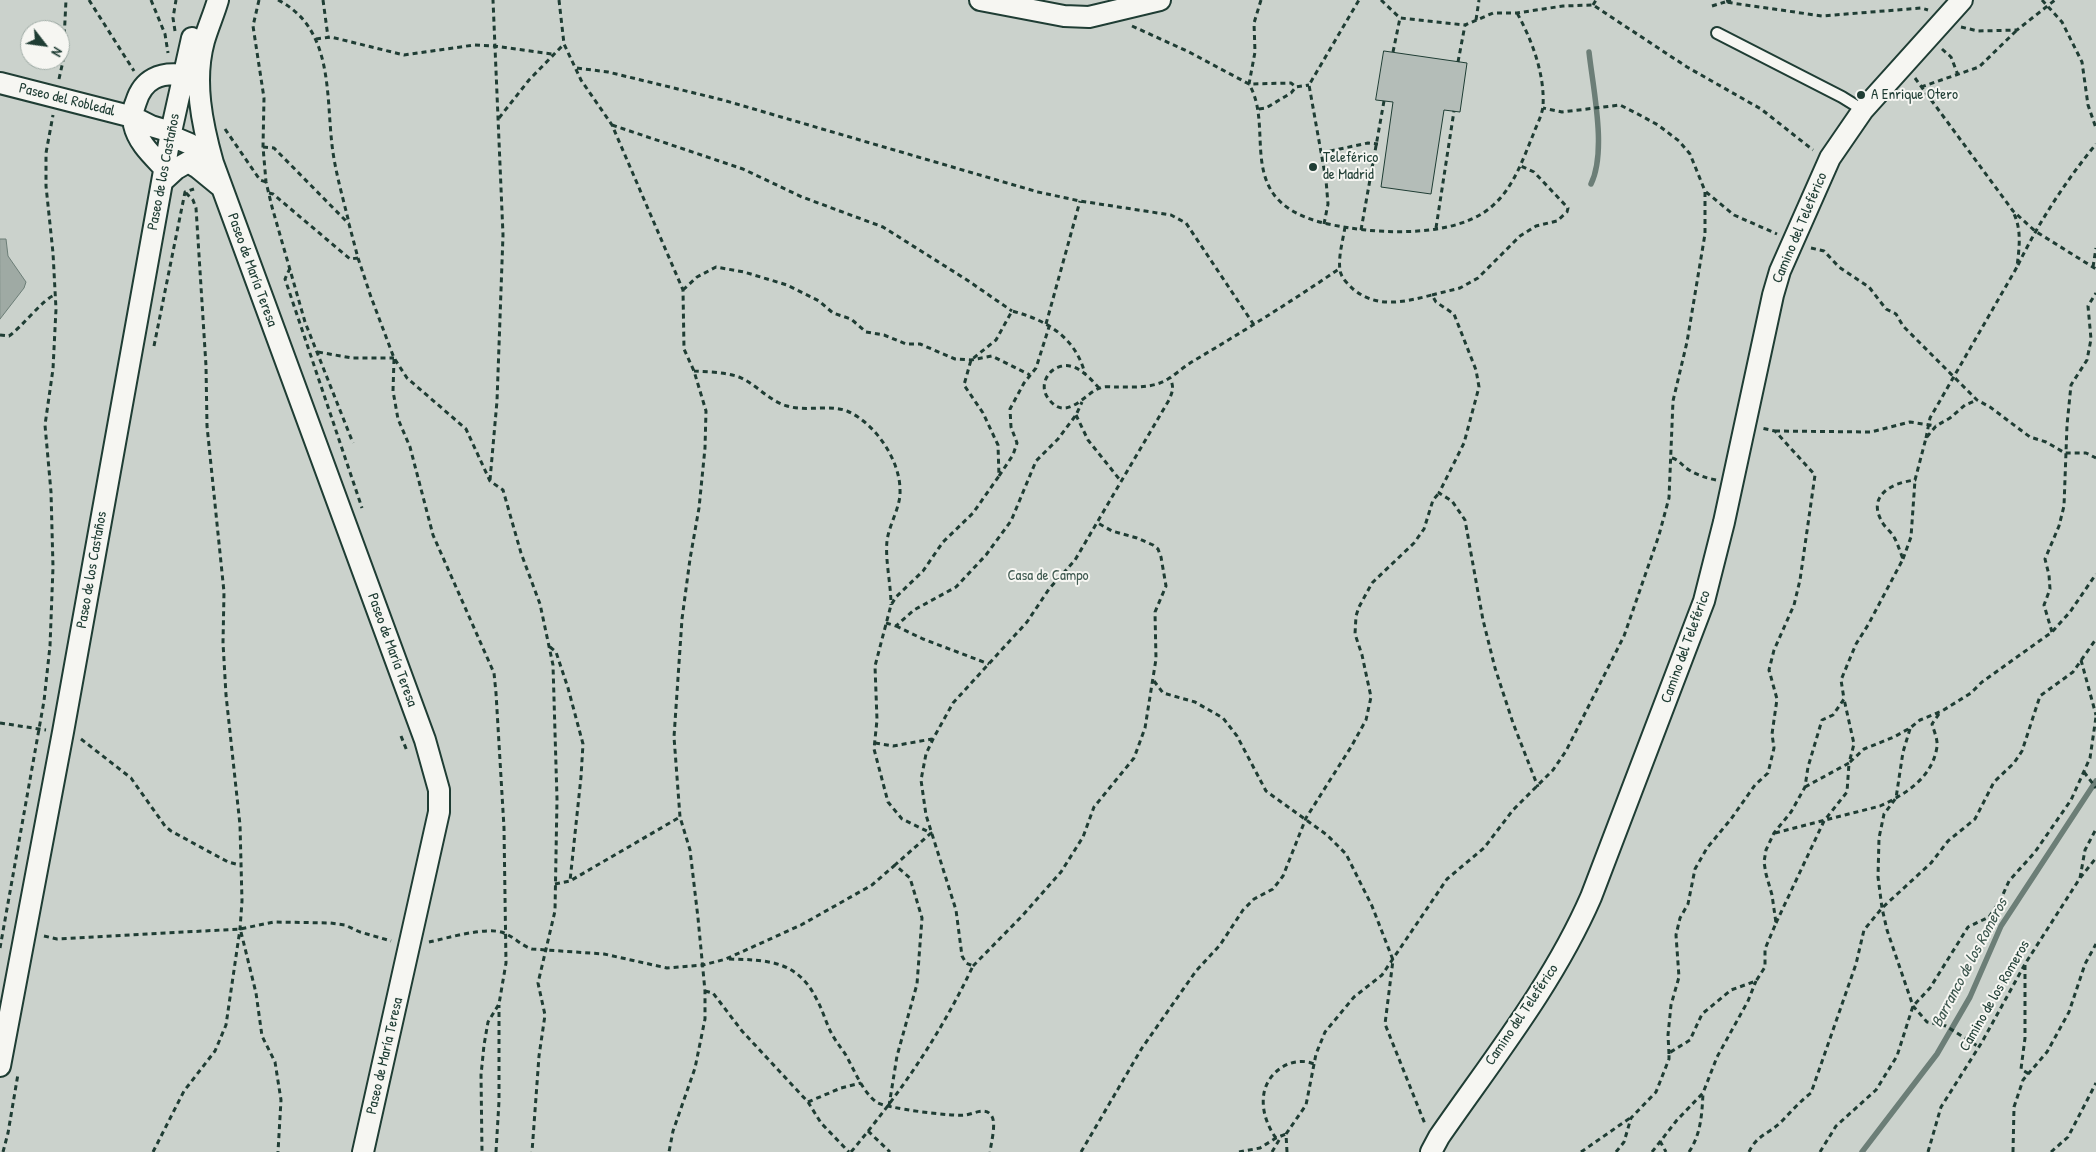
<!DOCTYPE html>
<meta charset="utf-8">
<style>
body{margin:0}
#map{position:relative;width:2096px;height:1152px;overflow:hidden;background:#edefea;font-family:"Patrick Hand",sans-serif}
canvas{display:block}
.north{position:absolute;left:20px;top:20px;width:50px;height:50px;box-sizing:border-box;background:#f6f6f2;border:1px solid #a0aca6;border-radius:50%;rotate:120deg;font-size:14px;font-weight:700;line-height:20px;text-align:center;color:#1f3d34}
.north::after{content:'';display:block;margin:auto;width:18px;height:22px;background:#1f3d34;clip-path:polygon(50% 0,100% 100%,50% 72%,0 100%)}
</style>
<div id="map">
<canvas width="2096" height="1152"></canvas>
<div class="north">N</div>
</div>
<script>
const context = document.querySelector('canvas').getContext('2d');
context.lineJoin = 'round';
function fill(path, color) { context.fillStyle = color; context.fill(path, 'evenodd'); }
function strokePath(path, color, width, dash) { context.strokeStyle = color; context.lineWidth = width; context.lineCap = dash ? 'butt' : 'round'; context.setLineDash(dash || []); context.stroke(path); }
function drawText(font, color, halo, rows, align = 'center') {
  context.font = font + ' "Patrick Hand",sans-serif'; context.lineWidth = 4; context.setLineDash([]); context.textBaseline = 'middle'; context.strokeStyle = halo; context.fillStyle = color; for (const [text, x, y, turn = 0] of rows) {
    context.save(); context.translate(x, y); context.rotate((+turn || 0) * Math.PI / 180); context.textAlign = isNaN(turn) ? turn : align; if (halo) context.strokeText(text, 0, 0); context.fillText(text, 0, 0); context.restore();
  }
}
const green = new Path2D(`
 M 0,0 L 2096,0 L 2096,1152 L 0,1152 ZM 30,30 L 60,30 L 60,60 L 30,60 Z`);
const water = new Path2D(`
 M 0,239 L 6,239 L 8,256 L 26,282 L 24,288 L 0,319 Z`);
const stream = new Path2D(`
 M 1589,52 C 1593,89 1607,151 1591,184
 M 1862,1152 L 1937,1054 L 1970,997 L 2001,926 L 2096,781`);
const building = new Path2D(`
 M 1384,51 L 1467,63 L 1460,112 L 1444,110 L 1431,194 L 1381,187 L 1393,102 L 1376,100 Z`);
const path = new Path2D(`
 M 89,0 L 134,71
 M 151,0 L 165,34 L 168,53
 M 259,0 L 253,26 L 264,98 L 263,147 L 266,182 L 272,207 L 305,322 L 353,443
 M 278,0 C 333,28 326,93 332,145 C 335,171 343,198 349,223
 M 323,0 L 328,37
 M 559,0 L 564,44 L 581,80 L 612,125 L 683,290 L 684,349 L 694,371 L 706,411 L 705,448 L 699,508 L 690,559 L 682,619 L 674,737 L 680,817 L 690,850 L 698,918 L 705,991 L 705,1019 L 695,1068 L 673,1131 L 669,1152
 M 1261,0 L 1254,23 L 1255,52 L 1249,84 L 1291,83 L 1296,87
 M 1381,0 L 1400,18 L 1465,25 L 1493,13 L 1517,13 L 1563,6 L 1593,5 L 1687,67 L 1761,109 L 1813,150
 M 1731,0 L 1725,2 L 1822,16 L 1921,8 L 1928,10
 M 2042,0 L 2062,22 L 2082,62 L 2088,105 L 2096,128
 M 1593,5 L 1596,0
 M 1712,6 L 1725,2
 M 1476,20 L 1479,0
 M 1132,26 L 1189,52 L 1249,84 C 1269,118 1250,164 1275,196 C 1293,218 1324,224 1350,228 C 1389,234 1449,235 1483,213 C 1511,195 1521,164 1533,135 C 1536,126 1542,116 1543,106 C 1545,75 1532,40 1517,13
 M 1961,27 L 1978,31 L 2017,30 L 2055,0
 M 175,31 L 173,18 L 176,0
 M 316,39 L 331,37 L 404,55 L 474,45 L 494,46 L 552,54
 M 1942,49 L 1951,57 L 1958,75
 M 1393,52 L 1400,18
 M 1458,62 L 1465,25
 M 577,68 L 608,72 L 723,100 L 1038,192 L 1080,201 L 1171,215 L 1186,223 L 1254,325
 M 1915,78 L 2013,211 L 2035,231 L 2096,269
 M 59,79 L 63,61 L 66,0
 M 1921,87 L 1979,67 L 2017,30
 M 1259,109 L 1266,108 L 1291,93 L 1296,87 L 1309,85
 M 499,118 L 529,80 L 564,44
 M 612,125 L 743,169 L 802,197 L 883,227 L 967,280 L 1012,311
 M 225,129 L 260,180 L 266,182
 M 263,147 L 274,148 L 349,224 L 358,258 L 371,297 L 394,358 L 407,378 L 466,429 L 490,481 L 503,490 L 521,553 L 540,604 L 553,665 L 557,799 L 555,911 L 538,983 L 545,1015 L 539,1056 L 532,1152
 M 1321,153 L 1368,143 L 1378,144
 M 1706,192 L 1734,215 L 1777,234
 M 269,193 L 273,194 L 350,259 L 358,258
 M 1324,224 L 1328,204 L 1326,180 L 1309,85 L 1359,0
 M 1345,227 C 1343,240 1338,257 1340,270 C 1341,278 1348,284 1353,289 C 1377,309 1404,302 1432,295 L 1436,302 L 1454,314 L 1476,370 L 1479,387 L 1464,443 L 1439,493 L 1452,501 L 1465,520 L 1483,620 L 1495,668 L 1513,723 L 1538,787
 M 1436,228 L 1454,111
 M 1361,230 L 1384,101
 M 1811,248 L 1824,251 L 1839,267 L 1869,287 L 1886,309 L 1896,314 L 1903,326 L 1977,400 L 1990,407 L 2030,437 L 2046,442 L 2065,453 L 2086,453 L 2096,458
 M 2018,265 C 2039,222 2065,182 2096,144
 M 2093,267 L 2096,248
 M 290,268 L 285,279 L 362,508
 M 683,290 L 697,277 L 716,267 L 744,272 L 787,285 L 819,301 L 833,313 L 851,319 L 866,332 L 884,335 L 906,344 L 920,344 L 955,359 L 971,360 L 992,356 L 1030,375
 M 1432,295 L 1460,288 L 1478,278 L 1520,236 L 1536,226 L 1557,221 L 1567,212 L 1568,208 L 1534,172 L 1521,166
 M 1046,324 L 1080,201
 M 0,335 L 9,336 C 22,327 44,298 55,295
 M 154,346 L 185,192 L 194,189
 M 318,352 L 352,358 L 394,358
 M 394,359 L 393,391 L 398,419 L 410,447 L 433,535 L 494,673 L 496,693 L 504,828 L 506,963 L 499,1004 L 488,1022 L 484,1045 L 481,1075 L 482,1152
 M 694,371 C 708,372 725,372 739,377 C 756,384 769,401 787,406 C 807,412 829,404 847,411 C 875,423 900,460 900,490 C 901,507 889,524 887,541 C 885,560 891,584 891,605
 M 1099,388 C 1090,378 1077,363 1062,366 C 1047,369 1039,386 1048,398 C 1066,424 1086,392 1100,388 C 1104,386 1111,387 1115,387 C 1129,387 1144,388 1157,384 C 1171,380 1182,367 1195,360 C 1244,331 1292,301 1339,269
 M 1076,415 L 1088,440 L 1120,480
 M 1775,431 L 1871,432 L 1910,422 L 1936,426
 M 1926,438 L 1930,418 L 2017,267 C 2019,249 2022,231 2014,214
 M 1672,458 C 1680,460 1682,466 1689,470 C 1697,475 1706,478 1716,480
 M 999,476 L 1013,455 L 1017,443 L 1011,427 L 1010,409 L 1024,383 L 1036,368 L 1049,327
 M 490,480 L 497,401 L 503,235 L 493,0
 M 1903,559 L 1911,537 L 1915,480
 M 886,623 L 896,626 L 914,610 L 956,587 L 986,555 L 1011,521 L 1036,461 L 1058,439 L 1076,415 L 1082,402
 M 896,626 L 923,639 L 989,664
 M 2052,632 L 2044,605 L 2050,589 L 2049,575 L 2045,559 L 2059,526 L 2064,506 L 2067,425 L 2071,385 L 2087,360 L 2091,339 L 2088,306 L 2096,293
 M 550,647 L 556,652 L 568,688 L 583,744 L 581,777 L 570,881
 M 2081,660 L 2096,715
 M 1154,681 L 1163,693 L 1195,702 L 1223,718 L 1237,736 L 1266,791 L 1327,835 L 1346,854 L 1372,906 L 1393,960 L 1385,1024 L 1425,1124
 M 0,723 L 46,730
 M 1910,729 L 1903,752 L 1896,798 L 1884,814 L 1879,838 L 1878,877 L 1882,908 L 1887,930 L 1913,1006 L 1927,1022 L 1946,1026 L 1979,1047
 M 401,736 L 407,751
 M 81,739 L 131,778 L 165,826 L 171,831 L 228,862 L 240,865
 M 875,743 L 893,746 L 932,739
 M 2084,772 L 2096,788
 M 1805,787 L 1849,763 L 1854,744 L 1844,699
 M 1775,833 L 1880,806 C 1906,794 1932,778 1937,747 C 1938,740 1934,731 1932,724 L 1941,711
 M 2080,878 L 2085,850 L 2096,829
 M 555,884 L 570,881 L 680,817
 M 1776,923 L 1824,821 L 1847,792 L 1849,763 L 1864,749 L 1894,737 L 1910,728 L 1920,720 L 1942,711 L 1971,693 L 1982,682 L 2052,632 L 2070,612 L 2096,574
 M 241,932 L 256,993 L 262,1036 L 275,1062 L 281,1100 L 278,1152
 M 44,936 L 57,939 L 240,929 L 274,922 L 330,923 L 345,925 L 360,932 L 391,941
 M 429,942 C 448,938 487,926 504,933 C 514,937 522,946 532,949 L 604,954 L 667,968 L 703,965 L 726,959 L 801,925 L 872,885 L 895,865
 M 0,948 L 44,701 L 50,646 L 53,567 L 51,492 L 45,425 L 53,369 L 56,309 L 53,253 L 46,186 L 46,153 L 53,115
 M 729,959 C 766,960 797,960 816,998 C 823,1010 826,1024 833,1036 C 838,1045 845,1052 849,1061 C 857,1076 863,1091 876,1102 C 883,1108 954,1117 966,1115 C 973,1114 985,1107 991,1115 C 997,1122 991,1143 990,1152
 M 2025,965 L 2025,1038 L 2021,1069 L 2029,1074
 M 973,966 L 1023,915 L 1061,872 L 1083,837 L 1094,807 L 1134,758 L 1145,728 L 1156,659 L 1155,612 L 1166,586 L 1161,557 L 1158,549 L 1153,545 L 1137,538 L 1112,531 L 1096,522
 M 705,991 L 713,993 L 742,1031 L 808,1102 L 821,1123 L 849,1152
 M 1669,1054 L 1668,1035 L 1671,1005 L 1679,977 L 1676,935 L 1680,918 L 1688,904 L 1695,869 L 1707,848 L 1731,819 L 1755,785 L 1768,773 L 1774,748 L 1772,734 L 1777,699 L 1769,670 L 1774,650 L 1794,605 L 1800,580 L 1815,475 L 1775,431 L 1761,428
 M 808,1102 L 841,1088 L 861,1083
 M 889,1106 L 897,1056 L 917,984 L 922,918 L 910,878 L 895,865 L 931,833 L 902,819 L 888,802 L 874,749 L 877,720 L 875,666 L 891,605 L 896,597 L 923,571 L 943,542 L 973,513 L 999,476 L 998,445 L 983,413 L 964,385 L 971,360 L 996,340 L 1012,311 C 1047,320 1076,338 1085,374
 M 868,1131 L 890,1152
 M 1276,1138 C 1267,1126 1261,1109 1264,1093 C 1268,1071 1293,1055 1314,1064
 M 1660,1141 L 1666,1152
 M 3,1152 L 8,1133 L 18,1074
 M 153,1152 L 184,1091 L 215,1051 L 226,1025 L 240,929 L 242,901 L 240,825 L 226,695 L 223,643 L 224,592 L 207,426 L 206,366 L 198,239 L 196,208 L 193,200 L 184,191
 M 496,1152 L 499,1101 L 499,1005
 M 851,1152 C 901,1092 939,1037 973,966 L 966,963 L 962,956 L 956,910 L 926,815 L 921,780 L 926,754 L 933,739 L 953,703 L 1027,622 L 1049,589 L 1075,560 L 1169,400 C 1173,391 1174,387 1170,378
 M 1081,1152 L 1142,1048 L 1196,971 L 1220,945 L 1243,910 L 1254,899 L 1273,889 L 1283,876 L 1306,818 L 1351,747 L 1366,720 L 1371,697 L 1362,655 L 1355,634 L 1356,616 L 1359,607 L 1372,583 L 1414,543 L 1424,529 L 1433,500 L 1439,493
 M 1239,1152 L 1260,1148 L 1276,1138 L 1286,1134
 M 1272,1152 L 1282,1135
 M 1287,1152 L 1286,1134 L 1306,1105 L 1316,1054 L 1325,1032 L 1354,997 L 1382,975 L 1447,879 L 1484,848 L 1513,810 L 1553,770 L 1566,751 L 1624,636 L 1659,535 L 1669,498 L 1673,401 L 1687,342 L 1705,234 L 1705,191 L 1690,154 L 1679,141 L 1658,125 L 1636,113 L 1620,105 L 1562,112 L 1543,108
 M 1581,1152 L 1630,1118
 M 1616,1152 L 1624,1142 L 1631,1118 L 1656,1092 L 1669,1059 L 1669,1053 L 1690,1040 L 1702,1014 L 1731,990 L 1756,981 L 1765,967 L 1765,949 L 1776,923 L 1772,895 L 1766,874 L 1764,862 L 1766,850 L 1774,833 L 1791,812 L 1805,787 L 1808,767 L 1822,720 L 1833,715 L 1844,699 L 1841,680 L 1856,644 L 1868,625 L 1903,559 C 1900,552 1898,544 1894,537 C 1892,533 1887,529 1884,525 C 1865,497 1890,483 1915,480 L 1926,438 L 1936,426 L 1950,418 L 1965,405 L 1977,400
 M 1652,1152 L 1677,1120 L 1703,1093 L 1717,1057 L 1748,1001 L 1756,981
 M 1689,1152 C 1701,1134 1702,1114 1703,1093
 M 1749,1152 C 1757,1135 1767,1135 1780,1123 C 1790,1113 1799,1102 1811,1093 L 1856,964 L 1864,930 L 1882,908 L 1931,863 L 1948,841 L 1975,819 L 1994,782 L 2014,763 L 2022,751 L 2040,696 L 2073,672 L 2096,639
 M 1820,1152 L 1836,1126 L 1876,1090 L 1897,1056 L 1913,1006 L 1930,988 L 1968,927 L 1989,917 L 2000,901 L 2009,881 L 2035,852 L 2071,800 L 2090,758 L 2096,717
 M 1928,1152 L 1941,1107 L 1982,1042 L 2025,964 L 2080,878 L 2096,858
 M 2013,1152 L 2014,1107 L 2023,1080 L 2047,1052 L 2069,1012 L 2085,964 L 2096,944
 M 2051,1152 L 2068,1137 L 2096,1083`);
const lane = new Path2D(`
 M 1717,33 L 1842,97 L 1863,110`);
const street = new Path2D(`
 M 218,0 C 214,14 208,27 204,41 C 193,81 202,124 213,163 L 425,740 L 439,790 L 439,812 L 363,1152
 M 980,0 L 1064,16 L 1089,17 L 1160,0
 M 0,83 L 133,117 L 151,126 L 171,132
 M 171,136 L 190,144 L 213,163
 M 165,169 C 153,156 138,143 134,125 C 132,118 133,109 136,102 C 143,79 160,72 183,75
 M 163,181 L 176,169 L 188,162 L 198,168 L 220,186
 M 0,1066 L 63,732 L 171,132 L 192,38
 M 1431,1152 L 1439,1137 C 1493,1059 1553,984 1591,897 L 1704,601 L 1724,522 L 1773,295 L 1780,271 L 1830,158 L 1863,110 L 1962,0`);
const markers = [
 [1861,95,5,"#1f3d34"],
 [1313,167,5,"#1f3d34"]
];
const poiNames = [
 ["A Enrique Otero",1871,95],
 ["Teleférico",1323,158],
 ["de Madrid",1323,175]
];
const streetNames = [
 ["Paseo del Robledal",67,100,14],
 ["Paseo de los Castaños",164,172,-79],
 ["Camino del Teleférico",1800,228,-67],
 ["Paseo de María Teresa",252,270,70],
 ["Paseo de los Castaños",92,570,-80],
 ["Camino del Teleférico",1686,647,-70],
 ["Paseo de María Teresa",392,650,70],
 ["Camino de los Romeros",1995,996,-60],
 ["Camino del Teleférico",1522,1015,-56],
 ["Paseo de María Teresa",385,1056,-77]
];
const parkNames = [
 ["Casa de Campo",1048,576]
];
const waterNames = [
 ["Barranco de los Romeros",1970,963,-62]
];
fill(green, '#cbd2cc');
fill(water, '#9faaa4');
strokePath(water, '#6c7e77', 1);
strokePath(stream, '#6c7e77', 5.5);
fill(building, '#b4bdb8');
strokePath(building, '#1f3d34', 1);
strokePath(lane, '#1f3d34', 14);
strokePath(street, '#1f3d34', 24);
strokePath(path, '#1f3d34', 3, [5, 4]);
strokePath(lane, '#f6f6f2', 10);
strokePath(street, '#f6f6f2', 20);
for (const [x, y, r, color] of markers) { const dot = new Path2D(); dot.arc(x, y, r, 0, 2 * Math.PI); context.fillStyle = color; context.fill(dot); strokePath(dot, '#f6f6f2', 2); }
drawText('15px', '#1f3d34', '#f6f6f2', poiNames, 'left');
drawText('15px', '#1f3d34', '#f6f6f2', streetNames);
drawText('15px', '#415b52', '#f6f6f2', parkNames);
drawText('italic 16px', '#3f5850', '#f6f6f2', waterNames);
</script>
